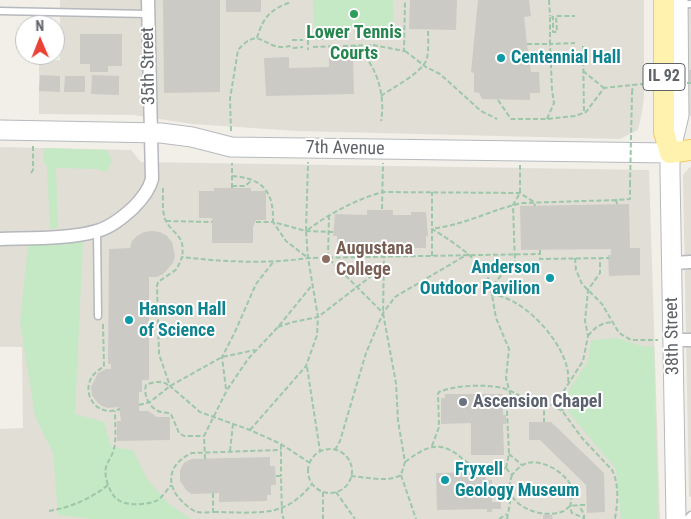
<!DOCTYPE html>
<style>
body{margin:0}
#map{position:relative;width:691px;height:519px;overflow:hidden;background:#f1efe8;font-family:"Roboto Condensed",sans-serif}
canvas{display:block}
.north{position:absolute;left:15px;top:15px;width:50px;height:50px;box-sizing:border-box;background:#fff;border:1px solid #bfc1c3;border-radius:50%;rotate:359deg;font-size:14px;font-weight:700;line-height:20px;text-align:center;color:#5f6368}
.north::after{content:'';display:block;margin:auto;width:18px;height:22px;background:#ea4335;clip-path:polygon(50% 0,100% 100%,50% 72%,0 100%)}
</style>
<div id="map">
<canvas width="691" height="519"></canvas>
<div class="north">N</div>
</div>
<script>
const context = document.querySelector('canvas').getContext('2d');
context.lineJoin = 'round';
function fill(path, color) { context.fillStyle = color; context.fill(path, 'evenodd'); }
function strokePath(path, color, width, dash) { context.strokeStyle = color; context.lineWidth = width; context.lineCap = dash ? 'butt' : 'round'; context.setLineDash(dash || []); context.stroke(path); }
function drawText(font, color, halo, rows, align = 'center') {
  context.font = font + ' "Roboto Condensed",sans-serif'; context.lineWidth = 4; context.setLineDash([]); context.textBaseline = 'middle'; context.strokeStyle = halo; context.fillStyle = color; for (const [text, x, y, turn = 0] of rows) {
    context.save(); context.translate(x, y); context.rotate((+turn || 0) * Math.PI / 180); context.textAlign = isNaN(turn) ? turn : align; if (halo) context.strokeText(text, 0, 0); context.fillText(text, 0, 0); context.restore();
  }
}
const education = new Path2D(`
 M 60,0 L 644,0 L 644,97 L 642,112 L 638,130 L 620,139 L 297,131 L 192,124 L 134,115 L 39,114 L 39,61 L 60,60 Z
 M 686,0 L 691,0 L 691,116 L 686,116 Z
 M 0,147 L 131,150 L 141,162 L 649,170 L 660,519 L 0,519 L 0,429 L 23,428 L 22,347 L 0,347 Z
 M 691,167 L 691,497 L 689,497 L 683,175 L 689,168 Z`);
const green = new Path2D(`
 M 313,0 L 393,0 L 394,27 L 314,29 Z
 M 45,148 L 107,150 L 112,160 L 107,172 L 96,169 L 56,168 L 58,228 L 50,229 L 47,167 L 43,160 Z
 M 83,241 L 75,414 L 104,422 L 111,447 L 133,450 L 147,479 L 169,504 L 191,519 L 91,519 L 58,515 L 53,453 L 35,416 L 20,322 L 28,244 Z
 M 618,338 L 641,346 L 654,347 L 658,519 L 621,519 L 616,469 L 570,414 L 566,400 L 569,390 L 588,361 L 591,340 Z`);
const building = new Path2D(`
 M 163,0 L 220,0 L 220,92 L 164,93 Z
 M 226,0 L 261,0 L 261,12 L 226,12 Z
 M 410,0 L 457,0 L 456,30 L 409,29 Z
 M 478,0 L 529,0 L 531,16 L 524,17 L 527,44 L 531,72 L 539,72 L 540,93 L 530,93 L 530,100 L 482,99 L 479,93 L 474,92 L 474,73 L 471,72 Z
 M 80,34 L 122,34 L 122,66 L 108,66 L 108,72 L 90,72 L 90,64 L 80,64 Z
 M 329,56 L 353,56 L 354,94 L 266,96 L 264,58 L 289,57 L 289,68 L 329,67 Z
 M 686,70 L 691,70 L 691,83 L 686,84 Z
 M 40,75 L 60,76 L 60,92 L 39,91 Z
 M 92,75 L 119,76 L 119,95 L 91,94 Z
 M 65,76 L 85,76 L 85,92 L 64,92 Z
 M 214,188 L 251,188 L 251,191 L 266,191 L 266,220 L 256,220 L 253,227 L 253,243 L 212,243 L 212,218 L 199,218 L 199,191 L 214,191 Z
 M 629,204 L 630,248 L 640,248 L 640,275 L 609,276 L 608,255 L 611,255 L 611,249 L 521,250 L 520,206 Z
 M 367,210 L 393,210 L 393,215 L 411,215 L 411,212 L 426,212 L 428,236 L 426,236 L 426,248 L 413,248 L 413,246 L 393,246 L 393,251 L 370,252 L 369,247 L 349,247 L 349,250 L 337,250 L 337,236 L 333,236 L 335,214 L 367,215 Z
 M 152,231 L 160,232 L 167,236 L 172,242 L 175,256 L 173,263 L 163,274 L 157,277 L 149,277 L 149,380 L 142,380 L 142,392 L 139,392 L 139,411 L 148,411 L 157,417 L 170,417 L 170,440 L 117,441 L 117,421 L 121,421 L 119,407 L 108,408 L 102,406 L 97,402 L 92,395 L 91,387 L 98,373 L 106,369 L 111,369 L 111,364 L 108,364 L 109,249 L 130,248 L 132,241 L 137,236 L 144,232 Z
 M 445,394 L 503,394 L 503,415 L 506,415 L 506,424 L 503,424 L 504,455 L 471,455 L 471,423 L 441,424 L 441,398 L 445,398 Z
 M 529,422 L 551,422 L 604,473 L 605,512 L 587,513 L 586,485 L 540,440 L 529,440 Z
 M 270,457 L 270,466 L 275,466 L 276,485 L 271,485 L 271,495 L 267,495 L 267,501 L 219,502 L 219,493 L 192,494 L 187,491 L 180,481 L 180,471 L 182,466 L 185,462 L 192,459 Z
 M 486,472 L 486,480 L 492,480 L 492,502 L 501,502 L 501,509 L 492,509 L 492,512 L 487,512 L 487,509 L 437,510 L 436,473 Z
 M 543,515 L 552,515 L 553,519 L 543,519 Z`);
const path = new Path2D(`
 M 549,0 L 550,16
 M 257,38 C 263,17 271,9 291,2
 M 312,39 L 323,39
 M 292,40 L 303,40
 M 308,40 L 308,50
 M 527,44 L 550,44 L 550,16 L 553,17 L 553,32 L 557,32 L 556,16 L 575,16
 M 354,45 C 376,62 386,95 381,121
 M 583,46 L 584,113
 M 313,47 L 373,45 L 404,51 L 405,0
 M 405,51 L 426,67 L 440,74 L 481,111 L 497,119
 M 583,71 L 604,88
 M 632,93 L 633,84
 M 381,96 C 392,88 424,72 427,58 C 429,49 428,38 428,29
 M 498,100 L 511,119 L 547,119 L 575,116 L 586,112 L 604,88 L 642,84
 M 547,119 L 554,103 L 552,90 L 550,44 L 575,43
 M 231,131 L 230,99 L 238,50 C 261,23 265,53 289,46 L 294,48 L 303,47
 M 520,165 L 520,193 L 513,205 L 515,265 L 507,268 L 491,288 C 488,264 452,241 432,229 C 441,227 451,226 459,223 C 481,217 501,207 523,203 L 616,200
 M 31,173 L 33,170 L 33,145
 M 232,176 C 263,178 274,192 273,222 L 306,231 L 333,232
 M 232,186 L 245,186 L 252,180
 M 163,188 C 163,198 162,210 165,219 C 172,235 186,234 182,257
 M 232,188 L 232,163
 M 617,204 L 616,200 L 630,199 L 630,185
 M 382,209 L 383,163
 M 329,215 L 328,258 L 383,313
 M 166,221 L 212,222
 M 256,222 L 273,222 L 286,241 L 308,258
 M 306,231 L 308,162
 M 540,250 L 540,259 L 609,258
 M 432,256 L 432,192
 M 575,258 L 576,270 L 582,284 L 602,304 L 619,333 L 631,340 L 658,340
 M 491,289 L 496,318 L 509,349 L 506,378 L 511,397 L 510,405
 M 491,295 C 524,295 573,350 568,383
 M 103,324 L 104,367 C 75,380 90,420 120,409
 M 278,327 L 293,322 L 318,317 L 383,267
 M 588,336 C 595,327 601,323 612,322
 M 307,367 L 320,451
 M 168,385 C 162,380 152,382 146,385 C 143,394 149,407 158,411 C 162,413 167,412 171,414 L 179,433 L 184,436 L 204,436
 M 226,389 L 222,357 L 234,334 L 256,284 L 274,261
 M 562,394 L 560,400 L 563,411
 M 544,403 L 556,398 L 563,392 L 583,361 L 588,336 L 585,321 L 588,290 L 600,273 L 600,258
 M 544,403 L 544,422
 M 139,405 L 150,402 L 170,386 L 222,357 L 255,350
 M 250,430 L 306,366 L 317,335 L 318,317 L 308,258 L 306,231 C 329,214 354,200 383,192 L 520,193 L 534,202 L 535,206
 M 281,444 L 281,476
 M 432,446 L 439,427 L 438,394 L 439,392 C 455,385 485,384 503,388 C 512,391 522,397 532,402
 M308 471a22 22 0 1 1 44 0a22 22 0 1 1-44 0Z
 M 335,450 L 340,441 L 366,353 L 383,313 L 395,297 L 468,254
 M 230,451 L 233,424
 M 509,454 L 522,465
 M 205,459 L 204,436 L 227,390 L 248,359 L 278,327 L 313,284
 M 405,462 C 423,449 437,439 458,455 C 464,460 471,466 478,468 C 486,471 497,469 506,468
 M 310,463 L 281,444 L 250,430 L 200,412 L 170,386 L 159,354 L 157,286 L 158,282 L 177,269 L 182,257 C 221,262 270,264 308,258 L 540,254
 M 506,468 L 509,454 L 507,411 L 510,405 L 525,402 L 553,405 L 563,412 L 582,438 L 612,470 C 619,483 618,503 615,518 L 612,519
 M 506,468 L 512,475 C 516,470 521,465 527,463 C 542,459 565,472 571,486 C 574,495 568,505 572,513 L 584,518 L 584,514 L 579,506
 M 401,475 L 416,519
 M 512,475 C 508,488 508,494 518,503 C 530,513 549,517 564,511 C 566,510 568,507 570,506 C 575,505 582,505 586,505
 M 276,476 L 281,476 L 282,515 L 284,519
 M 351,476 C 366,477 388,483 401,475 L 405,462 L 398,421 L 396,383 L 383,313 L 384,257
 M 108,485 C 100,461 113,463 115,443 C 116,433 115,421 115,411
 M 323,492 L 323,519
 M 336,492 L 355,519
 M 213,493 L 213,512 C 209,512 202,513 197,512 C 193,511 187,506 184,503 C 164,486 168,463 192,453 L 281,450
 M 49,511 C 72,507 90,499 108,485 C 111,492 113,497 120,501 C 128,506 149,505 158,500 C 163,496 167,490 171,485
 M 214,512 C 233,512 263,515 281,508 C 293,504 304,494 312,484
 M 499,519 L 507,514
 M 507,519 L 511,497`);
const lane = new Path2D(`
 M 679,5 L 691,4
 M 0,11 L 148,14
 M 97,231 L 98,316
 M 687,519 L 691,515`);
const street = new Path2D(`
 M 0,239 C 28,238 71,239 97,231 C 111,227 122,218 133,208 C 141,200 149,191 152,179 L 148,0
 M 672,263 L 691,262
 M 673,340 L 691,340`);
const secondary = new Path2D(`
 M 0,130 L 161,133 L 192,137 L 231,147 L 670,153
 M 676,519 L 670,173 L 670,153 L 679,115 L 678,0`);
const primary = new Path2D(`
 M 664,0 L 664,132 L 670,153 L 691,150`);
const pathBridge = new Path2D(`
 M 642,84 L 691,83
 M 630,185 L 632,93`);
const markers = [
 [354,14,5,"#2e9e5b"],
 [501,58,5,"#0f9aa8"],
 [326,259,5,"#8d6e63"],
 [550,278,5,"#0f9aa8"],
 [129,320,5,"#0f9aa8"],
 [463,402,5,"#6b7280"],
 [445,480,5,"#0f9aa8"]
];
const shields = [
 [664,77,42]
];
const shieldNames = [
 ["IL 92",664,77]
];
const leisureNames = [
 ["Lower Tennis",354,33],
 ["Courts",354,54]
];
const cultureNames = [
 ["Centennial Hall",511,58],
 ["Anderson",540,268,"right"],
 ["Outdoor Pavilion",540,289,"right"],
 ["Hanson Hall",139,310],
 ["of Science",139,331],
 ["Fryxell",455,470],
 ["Geology Museum",455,491]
];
const streetNames = [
 ["35th Street",149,66,-91],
 ["7th Avenue",345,149,1],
 ["38th Street",673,336,-91]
];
const educationNames = [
 ["Augustana",336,249],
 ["College",336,270]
];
const worshipNames = [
 ["Ascension Chapel",473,402]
];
fill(education, '#e1ded6');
fill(green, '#c5e8c5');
fill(building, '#cccac5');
strokePath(lane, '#b5b8bc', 9);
strokePath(street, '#b5b8bc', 15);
strokePath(secondary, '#b6babf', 21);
strokePath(primary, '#f2c960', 22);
strokePath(path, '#9cc7a9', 2, [5, 2.5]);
strokePath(lane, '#fff', 6);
strokePath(street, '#fff', 12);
strokePath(secondary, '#fff', 19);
strokePath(primary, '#fff2af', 20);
strokePath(pathBridge, '#9cc7a9', 2, [5, 2.5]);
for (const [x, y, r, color] of markers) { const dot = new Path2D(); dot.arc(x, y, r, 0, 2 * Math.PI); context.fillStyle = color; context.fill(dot); strokePath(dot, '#fff', 2); }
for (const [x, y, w] of shields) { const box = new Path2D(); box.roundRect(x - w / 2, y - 13.5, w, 27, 4); context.fillStyle = '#fff'; context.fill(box); strokePath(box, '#5f6368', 1); }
drawText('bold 16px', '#5f6368', null, shieldNames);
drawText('bold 18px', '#27864d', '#fff', leisureNames);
drawText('bold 18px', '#0d838f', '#fff', cultureNames, 'left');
drawText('18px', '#5f6368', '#fff', streetNames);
drawText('bold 18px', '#785e54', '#fff', educationNames, 'left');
drawText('bold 18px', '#5b616d', '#fff', worshipNames, 'left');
</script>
